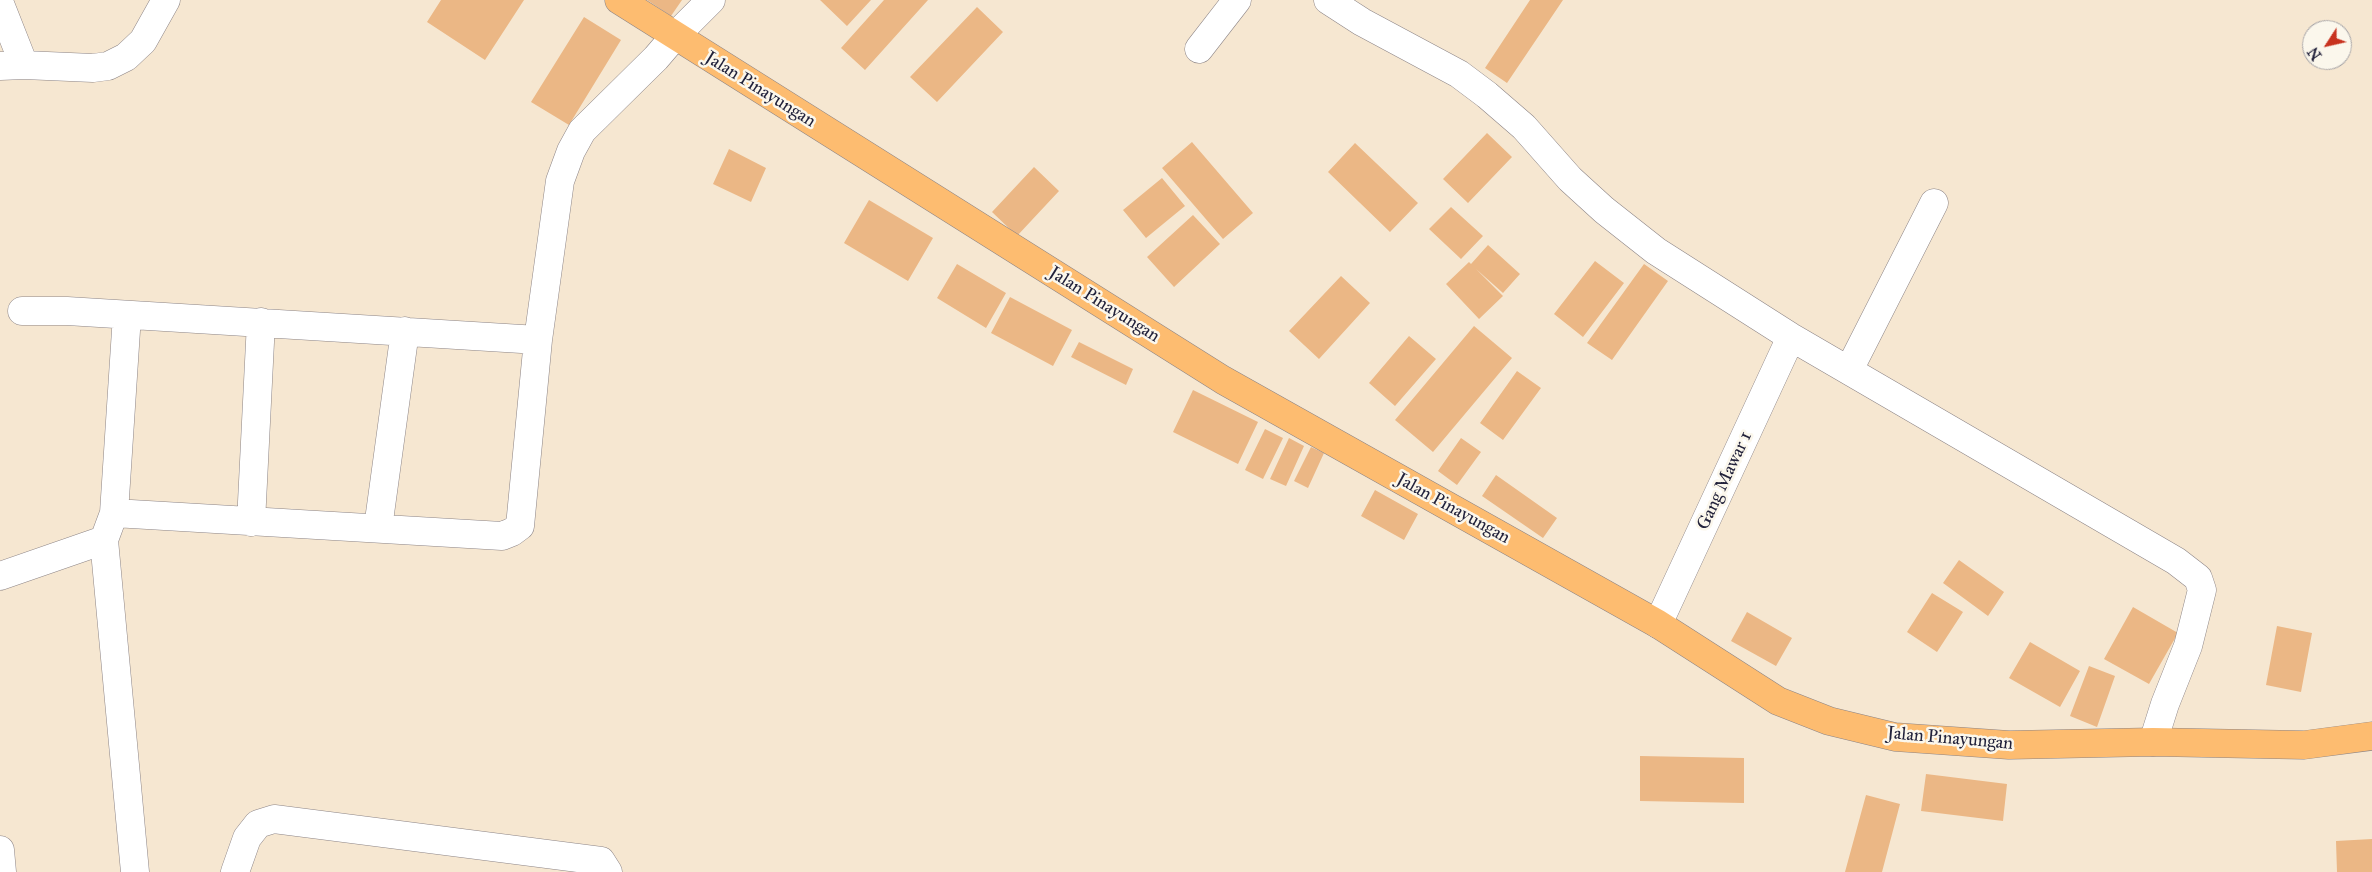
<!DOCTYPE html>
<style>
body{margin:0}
#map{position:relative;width:2372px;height:872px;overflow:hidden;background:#f6e7d1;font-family:"IM FELL Great Primer",serif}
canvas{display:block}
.north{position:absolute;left:2302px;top:20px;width:50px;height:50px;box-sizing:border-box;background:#fbf7ec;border:1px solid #a4a2a5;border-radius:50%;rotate:235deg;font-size:14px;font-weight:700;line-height:20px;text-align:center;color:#22223b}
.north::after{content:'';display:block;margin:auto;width:18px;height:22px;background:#c8321e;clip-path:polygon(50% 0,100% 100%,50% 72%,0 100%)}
</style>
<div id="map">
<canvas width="2372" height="872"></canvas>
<div class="north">N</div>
</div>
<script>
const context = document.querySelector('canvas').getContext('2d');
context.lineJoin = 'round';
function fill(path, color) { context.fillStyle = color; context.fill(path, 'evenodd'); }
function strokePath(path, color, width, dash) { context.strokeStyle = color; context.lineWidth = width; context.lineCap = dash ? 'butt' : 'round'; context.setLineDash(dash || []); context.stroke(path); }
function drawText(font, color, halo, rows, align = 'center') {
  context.font = font + ' "IM FELL Great Primer",serif'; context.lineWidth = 5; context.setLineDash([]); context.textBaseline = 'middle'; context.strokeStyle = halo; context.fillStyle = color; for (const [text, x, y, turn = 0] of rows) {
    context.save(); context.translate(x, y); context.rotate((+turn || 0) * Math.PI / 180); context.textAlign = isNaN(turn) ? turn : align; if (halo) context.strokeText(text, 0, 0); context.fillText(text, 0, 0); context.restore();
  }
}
const building = new Path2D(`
 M 441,0 L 524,0 L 485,60 L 427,22 Z
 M 647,0 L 682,0 L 671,16 Z
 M 820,0 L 871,0 L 847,26 Z
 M 884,0 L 928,0 L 865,70 L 841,48 Z
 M 1530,0 L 1563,0 L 1507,83 L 1485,68 Z
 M 977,7 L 1003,32 L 937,102 L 910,77 Z
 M 584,17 L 621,40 L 569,125 L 531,102 Z
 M 1487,133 L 1512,157 L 1468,203 L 1443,179 Z
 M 1192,142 L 1253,213 L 1223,239 L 1162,168 Z
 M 1355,143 L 1418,203 L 1390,232 L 1328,172 Z
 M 729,149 L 766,168 L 751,202 L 713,184 Z
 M 1034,167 L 1059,191 L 1017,236 L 992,212 Z
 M 1162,178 L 1185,206 L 1146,238 L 1123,210 Z
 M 869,200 L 933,238 L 908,281 L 844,243 Z
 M 1451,207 L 1483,236 L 1461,259 L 1429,229 Z
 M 1193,215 L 1220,244 L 1174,287 L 1147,257 Z
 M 1488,245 L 1520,274 L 1503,293 L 1476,269 L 1503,296 L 1479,319 L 1446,284 L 1469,262 L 1471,264 Z
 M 1595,261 L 1624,283 L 1583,337 L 1554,314 Z
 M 957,264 L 1006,293 L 986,328 L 937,298 Z
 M 1644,264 L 1668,281 L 1612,360 L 1587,343 Z
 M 1341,276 L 1370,303 L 1319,359 L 1289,331 Z
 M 1010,297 L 1072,330 L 1053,366 L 991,333 Z
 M 1474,326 L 1512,358 L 1433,452 L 1395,420 Z
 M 1409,336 L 1436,359 L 1395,406 L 1369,383 Z
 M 1079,342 L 1133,369 L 1126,385 L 1071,357 Z
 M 1517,371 L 1541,388 L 1503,440 L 1480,423 Z
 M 1193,390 L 1258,422 L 1238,464 L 1173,432 Z
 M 1265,429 L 1283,438 L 1263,479 L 1245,470 Z
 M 1289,438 L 1304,446 L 1286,486 L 1270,479 Z
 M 1461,438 L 1481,452 L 1457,485 L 1438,471 Z
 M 1311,447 L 1324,453 L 1308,488 L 1294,481 Z
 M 1496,475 L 1557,518 L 1543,538 L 1482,496 Z
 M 1375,490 L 1418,514 L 1404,540 L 1361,516 Z
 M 1959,560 L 2004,592 L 1988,616 L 1943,583 Z
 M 1932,593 L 1963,612 L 1937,652 L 1907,632 Z
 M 2133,607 L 2178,633 L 2149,684 L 2104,659 Z
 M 1747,612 L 1792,638 L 1776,666 L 1731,641 Z
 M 2277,626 L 2312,633 L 2301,692 L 2266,685 Z
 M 2030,642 L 2080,671 L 2060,707 L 2009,678 Z
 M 2089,666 L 2115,676 L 2097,727 L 2070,716 Z
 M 1640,756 L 1744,758 L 1744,803 L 1640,801 Z
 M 1926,774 L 2007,784 L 2003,821 L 1921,811 Z
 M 1866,795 L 1900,804 L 1882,872 L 1845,872 Z
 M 2372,839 L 2372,872 L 2337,872 L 2336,841 Z`);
const minor = new Path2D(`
 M 1328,0 L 1362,22 L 1459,74 L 1487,95 L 1524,127 L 1570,179 L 1604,210 L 1656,251 L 1791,337 L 2176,561 L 2198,578 L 2202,590 L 2188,646 L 2165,704 L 2153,742
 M 0,4 L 24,65
 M 1199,49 L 1237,0
 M 0,66 L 24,65 L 93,68 L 108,66 L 126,57 L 143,41 L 166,0
 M 22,311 L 67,311 L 538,340
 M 1849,370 L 1934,203
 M 114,513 L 502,536 L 512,532 L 520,526 L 538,340 L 560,181 L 571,151 L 582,131 L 656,58 L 674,37 L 711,0
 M 251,522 L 261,322
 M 378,528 L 405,331
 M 104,540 L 135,872
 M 0,576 L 104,540 L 114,513 L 127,315
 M 1658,624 L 1791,337
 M 0,850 L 2,872
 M 235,872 L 247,838 L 258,824 L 274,819 L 601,861 L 608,872`);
const major = new Path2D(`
 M 619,0 L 1223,380 L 1658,624 L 1778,701 L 1829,721 L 1895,737 L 2009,745 L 2153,742 L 2304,745 L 2372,736`);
const streetNames = [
 ["Jalan Pinayungan",760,90,32],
 ["Jalan Pinayungan",1104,305,32],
 ["Gang Mawar 1",1725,481,-65],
 ["Jalan Pinayungan",1453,509,29],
 ["Jalan Pinayungan",1950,739,5]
];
fill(building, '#ebb785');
strokePath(minor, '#8c8486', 29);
strokePath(major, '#8c8486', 29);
strokePath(minor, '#fff', 28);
strokePath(major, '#fdbc70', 28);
drawText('18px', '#22223b', '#fbf7ec', streetNames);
</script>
